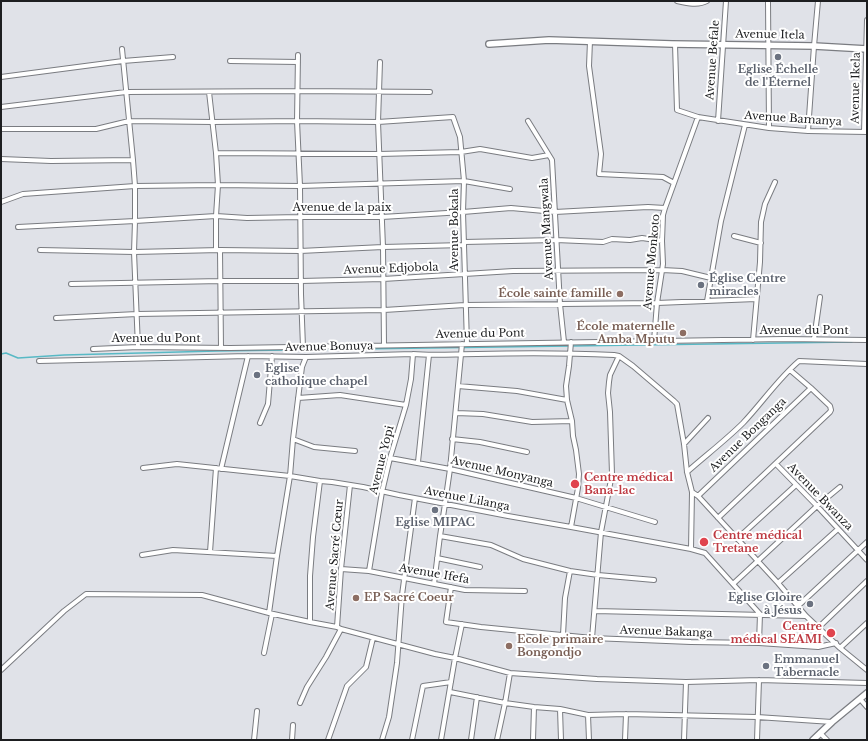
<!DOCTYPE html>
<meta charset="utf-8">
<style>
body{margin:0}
#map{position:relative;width:868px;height:741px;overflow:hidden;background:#e0e2e8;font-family:"Libre Baskerville",serif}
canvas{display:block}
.frame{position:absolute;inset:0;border:2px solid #1d1e20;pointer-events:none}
</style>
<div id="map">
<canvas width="868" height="741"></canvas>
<div class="frame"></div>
</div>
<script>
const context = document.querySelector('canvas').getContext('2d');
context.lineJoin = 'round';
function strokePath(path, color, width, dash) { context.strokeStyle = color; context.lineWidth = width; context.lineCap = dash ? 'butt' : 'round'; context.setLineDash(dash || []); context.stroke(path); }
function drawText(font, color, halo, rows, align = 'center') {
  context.font = font + ' "Libre Baskerville",serif'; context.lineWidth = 4; context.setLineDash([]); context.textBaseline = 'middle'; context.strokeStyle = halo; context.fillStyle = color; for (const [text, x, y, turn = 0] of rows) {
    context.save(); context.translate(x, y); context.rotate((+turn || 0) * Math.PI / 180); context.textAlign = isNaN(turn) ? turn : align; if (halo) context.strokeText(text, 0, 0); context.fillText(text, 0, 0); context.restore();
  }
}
const stream = new Path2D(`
 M 1,354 L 6,353 L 18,358 L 64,355 L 217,351 L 852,342`);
const minor = new Path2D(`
 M 677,1 C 686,3 698,6 707,1
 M 768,1 L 769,128
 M 590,41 L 589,66 L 601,154 L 599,174 L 663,177 L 674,183
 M 675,44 L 677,110 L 698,117 L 769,128 L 808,131 L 867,132
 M 122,49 L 133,160 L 135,186 L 135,221 L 134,252 L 138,347
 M 298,55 L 297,121 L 300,186 L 301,294 L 303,347
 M 230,61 L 298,62
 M 380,62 L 378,122 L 383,247 L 384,345
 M 1,77 L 123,61 L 173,57
 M 209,92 L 216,153 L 218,185 L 216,216 L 216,250
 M 1,107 L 126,92 L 298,91 L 430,92
 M 528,121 L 552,160 L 560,304 L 564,342
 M 718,121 L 726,1
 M 1,129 L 96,129 L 129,121 L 213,122 L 297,121 L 378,122 L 453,117 L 460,137 L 464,181 L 463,212 L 467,344
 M 808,131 L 814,46 L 818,1
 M 864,132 L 867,20
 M 216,153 L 379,154 L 461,152 L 480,149 L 532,158 L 549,155
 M 1,159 L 51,161 L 133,160
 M 1,202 L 23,194 L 135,186 L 218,185 L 300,186 L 464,181 L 510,189
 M 18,227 L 135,221 L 216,216 L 247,218 L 300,217 L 382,217 L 463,212 L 511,208 L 555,212 L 648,207 L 665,208
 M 734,236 L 761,243
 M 464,242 L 556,240 L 603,242 L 612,239 L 630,240 L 642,238 L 662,241
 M 40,250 L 134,252 L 220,250 L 300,251 L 383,247 L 464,245
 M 220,250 L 221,348
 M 71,284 L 221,281 L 301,281 L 383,279 L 513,271 L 662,270 L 682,271 L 711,278
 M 707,301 L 721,221 L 745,125
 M 56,318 L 137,314 L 384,310 L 465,305 L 657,303 L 756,299
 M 814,339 L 820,297
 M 753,340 L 760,262 L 761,222 L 765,204 L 775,182
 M 654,341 L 657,303 L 663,264 L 662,241 L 663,215 L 665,208 L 698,117
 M 571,342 L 569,366 L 566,386 L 567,400 L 572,421 L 573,436 L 576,450 L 579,474 L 578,488 L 571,527
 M 93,349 L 138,347 L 230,348 L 784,339 L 867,340
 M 39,361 L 248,356 L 306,357 L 413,354 C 434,356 456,354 477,354 C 523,353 569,353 614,355 L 619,356 L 633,366 L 674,401 L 677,404 L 684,444 L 687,472 L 692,492 L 691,549
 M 458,386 L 517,391 L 567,400
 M 298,398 L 340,395 L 406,405
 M 456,413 L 483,414 L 532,422 L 572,421
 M 260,423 L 268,404 L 272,356
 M 293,439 L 314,447 L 355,451
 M 452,439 L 480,442 L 527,452
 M 684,444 L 708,418
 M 390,458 L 450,469 L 576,498 L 655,522
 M 418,462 L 429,355
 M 776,464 L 817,506 L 867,560
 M 143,468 L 177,464 L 290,476 L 320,481 L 332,482 L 363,487 L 399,495 L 508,516 L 571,527 L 691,549 L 705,553 L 760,614 L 759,643
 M 221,469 L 248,356
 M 687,472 C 705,456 726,440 743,423 C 762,403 778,379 799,361 L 867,364
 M 692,492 L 698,496 L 778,583 L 806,616 L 840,648 L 867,670
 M 698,496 L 811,388
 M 718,518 L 830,412 L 831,410 L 830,406 L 811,388 L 790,370
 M 440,536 L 491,545 L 523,559 L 570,571 L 598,575 L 654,580
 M 737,539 L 796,485
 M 210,552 L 216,468
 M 142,555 L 173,550 L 277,556
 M 437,558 L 480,567
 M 341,569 L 369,571 L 465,590 L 525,591
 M 369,571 L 382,492 L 390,458 L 406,405 L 411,379 L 413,354
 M 778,583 L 838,529
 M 434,584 L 440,536 L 445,504 L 450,469 L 462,344
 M 733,584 L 817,506 L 840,487
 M 451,587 L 446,622 L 481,627 L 592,638 L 691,642 L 759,643 L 818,647 L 836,643
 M 798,606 L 867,542
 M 595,611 L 806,616
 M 269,613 L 277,556 L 290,476 L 293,439 L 302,367 L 306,357
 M 310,622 L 310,576 L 313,537 L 320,481
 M 337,627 L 341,569 L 350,485
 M 818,628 L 867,581
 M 563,635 L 565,598 L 570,571
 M 592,638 L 601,532 L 612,474 L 610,412 L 608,393 L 609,382 L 610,375 L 619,356
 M 840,648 L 867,623
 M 264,653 L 272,614
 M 1,670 L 64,611 L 86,594 L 202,595 L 269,613 L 310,622 L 337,627 L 341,629 L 435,654 L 455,658 L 510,673 L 597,679 L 686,682 L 759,680 L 867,683
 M 450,692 L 505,703 L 534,707 L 560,709 L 588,715 L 626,714 L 757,717 L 832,722
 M 860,699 L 867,707
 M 300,703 L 307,687 L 326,657 L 341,629
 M 560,709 L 561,740
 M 588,715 L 589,740
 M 820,733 L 827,740
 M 254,740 L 257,711
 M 292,740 L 293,725
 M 328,740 L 347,686 L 366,667 L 373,638
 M 382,740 L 389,717 L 397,663 L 402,595 L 415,498
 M 412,740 L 423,686 L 451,682
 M 441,740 L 455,658 L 462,624
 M 471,740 L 477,697
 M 497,740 L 505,703 L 510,673
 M 533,740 L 534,707
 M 625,740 L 626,714
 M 684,740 L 686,682
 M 757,740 L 759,680`);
const tertiary = new Path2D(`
 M 489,44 L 549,40 L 672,44 L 814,46 L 867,49
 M 813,740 L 832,722 L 867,693`);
const markers = [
 [778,57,4,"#6b7280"],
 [701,285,4,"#6b7280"],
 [620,294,4,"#8d6e63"],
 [683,333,4,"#8d6e63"],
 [257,375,4,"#6b7280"],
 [575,484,5,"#e0444e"],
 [435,510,4,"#6b7280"],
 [704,542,5,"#e0444e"],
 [356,598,4,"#8d6e63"],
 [810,604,4,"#6b7280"],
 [831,633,5,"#e0444e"],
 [509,646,4,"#8d6e63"],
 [766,666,4,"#6b7280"]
];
const streetNames = [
 ["Avenue Itela",770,35,1],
 ["Avenue Befale",713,60,-86],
 ["Avenue Ikela",856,88,-89],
 ["Avenue Bamanya",793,119,4],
 ["Avenue de la paix",342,208],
 ["Avenue Mangwala",547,229,-93],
 ["Avenue Bokala",455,230,-90],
 ["Avenue Monkoto",652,262,-85],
 ["Avenue Edjobola",391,269,-2],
 ["Avenue du Pont",804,331],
 ["Avenue du Pont",480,334,-1],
 ["Avenue du Pont",156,339],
 ["Avenue Bonuya",329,347,-1],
 ["Avenue Bonganga",748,435,-44],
 ["Avenue Yopi",382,460,-76],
 ["Avenue Monyanga",502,472,13],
 ["Avenue Bwanza",820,497,46],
 ["Avenue Lilanga",467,499,11],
 ["Avenue Sacré Cœur",335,555,-85],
 ["Avenue Ifefa",434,574,10],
 ["Avenue Bakanga",666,632,2]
];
const worshipNames = [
 ["Eglise Échelle",778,70,"center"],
 ["de l'Éternel",778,83,"center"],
 ["Église Centre",709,279],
 ["miracles",709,292],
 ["Eglise",265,369],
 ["catholique chapel",265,382],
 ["Eglise MIPAC",435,523,"center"],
 ["Eglise Gloire",802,598,"right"],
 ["à Jésus",802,611,"right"],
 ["Emmanuel",774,660],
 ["Tabernacle",774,673]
];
const educationNames = [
 ["École sainte famille",612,294],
 ["École maternelle",675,327],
 ["Amba Mputu",675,340],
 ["EP Sacré Coeur",364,598,"left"],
 ["Ecole primaire",517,640,"left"],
 ["Bongondjo",517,653,"left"]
];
const healthNames = [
 ["Centre médical",584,478],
 ["Bana-lac",584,491],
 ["Centre médical",713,536],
 ["Tretane",713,549],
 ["Centre",822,627,"right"],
 ["médical SEAMI",822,640,"right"]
];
strokePath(stream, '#58b9c5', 1.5);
strokePath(minor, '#7a7c81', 6);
strokePath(tertiary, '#7a7c81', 8);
strokePath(minor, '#fff', 4);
strokePath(tertiary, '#fff', 5.5);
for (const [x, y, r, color] of markers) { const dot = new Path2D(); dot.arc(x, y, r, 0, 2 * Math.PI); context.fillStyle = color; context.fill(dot); strokePath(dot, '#fff', 1.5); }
drawText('11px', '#1d1e20', '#fff', streetNames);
drawText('bold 11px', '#5b616d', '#fff', worshipNames, 'left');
drawText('bold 11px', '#785e54', '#fff', educationNames, 'right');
drawText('bold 11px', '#be3a42', '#fff', healthNames, 'left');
</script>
